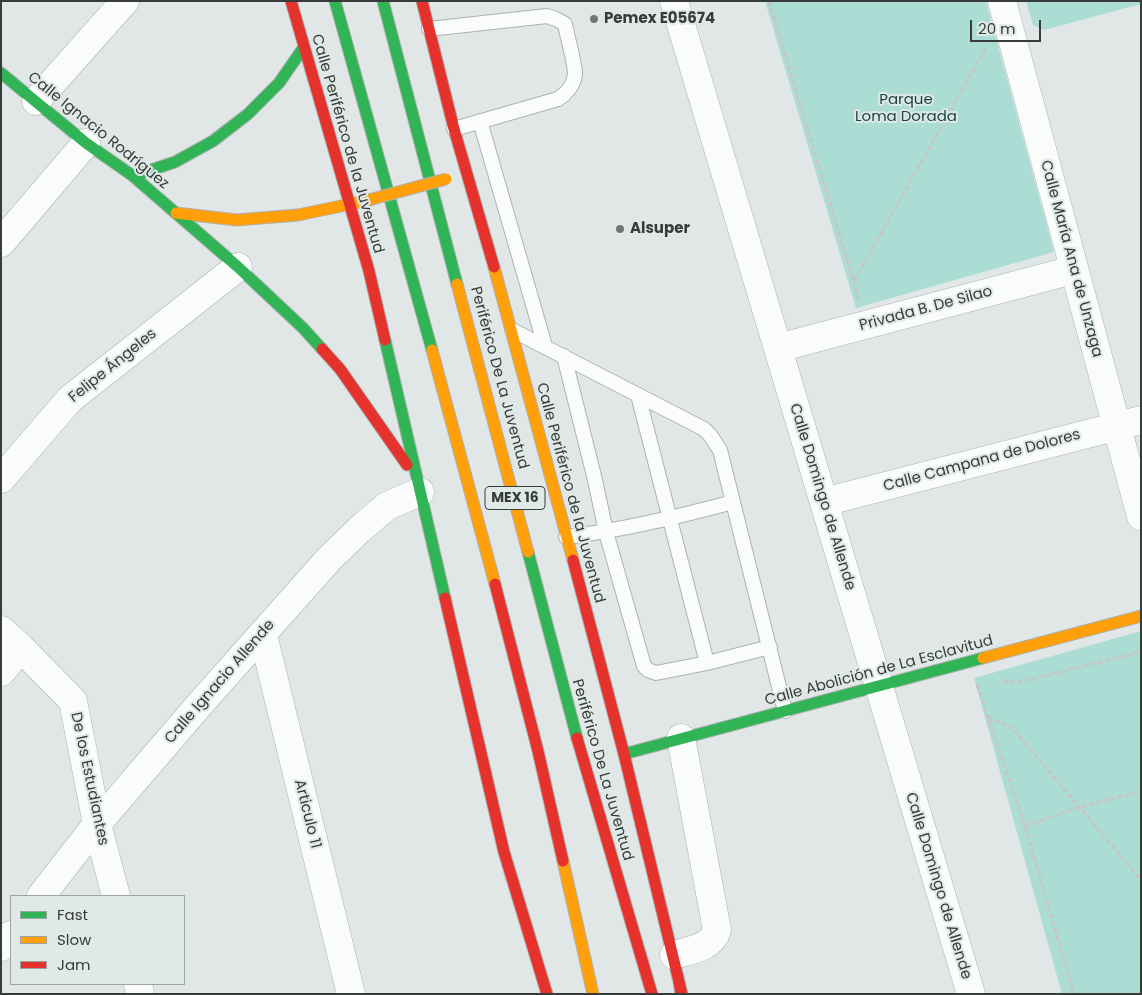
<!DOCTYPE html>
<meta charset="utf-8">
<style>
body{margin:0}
#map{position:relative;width:1142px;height:995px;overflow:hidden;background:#e1e7e6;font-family:Poppins,sans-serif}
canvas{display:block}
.frame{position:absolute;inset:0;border:2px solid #373b3a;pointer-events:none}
.legend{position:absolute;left:10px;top:895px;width:175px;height:90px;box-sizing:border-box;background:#dfe9e7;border:1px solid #9ca3a2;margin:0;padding:6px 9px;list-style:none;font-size:15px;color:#373b3a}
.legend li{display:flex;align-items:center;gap:10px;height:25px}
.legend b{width:25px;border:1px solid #9ca3a2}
.scale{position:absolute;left:970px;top:20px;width:71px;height:22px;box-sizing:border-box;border:2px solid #373b3a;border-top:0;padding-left:6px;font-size:15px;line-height:18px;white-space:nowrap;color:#373b3a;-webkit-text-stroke:4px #dfe9e7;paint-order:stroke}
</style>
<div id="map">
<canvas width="1142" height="995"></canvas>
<div class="frame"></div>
<ul class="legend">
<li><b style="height:6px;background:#30b455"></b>Fast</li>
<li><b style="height:6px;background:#ff9f0a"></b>Slow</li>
<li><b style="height:6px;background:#e5322d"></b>Jam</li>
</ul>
<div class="scale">20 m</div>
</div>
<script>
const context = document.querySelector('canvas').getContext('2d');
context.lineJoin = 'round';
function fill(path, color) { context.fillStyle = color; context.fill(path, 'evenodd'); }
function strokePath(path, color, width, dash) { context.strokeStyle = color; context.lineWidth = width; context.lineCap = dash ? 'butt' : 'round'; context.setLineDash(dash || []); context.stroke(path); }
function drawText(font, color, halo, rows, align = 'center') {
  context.font = font + ' Poppins,sans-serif'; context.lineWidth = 4; context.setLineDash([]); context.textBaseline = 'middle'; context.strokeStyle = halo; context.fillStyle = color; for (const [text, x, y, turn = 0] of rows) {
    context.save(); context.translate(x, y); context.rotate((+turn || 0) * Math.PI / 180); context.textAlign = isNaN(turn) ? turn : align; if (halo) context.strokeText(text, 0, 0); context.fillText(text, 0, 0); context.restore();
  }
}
const green = new Path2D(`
 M 765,1 L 986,1 L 1054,252 L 856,308 Z
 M 1026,1 L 1141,1 L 1141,4 L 1044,30 L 1033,25 Z
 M 1141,631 L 1141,994 L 1062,994 L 974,678 Z`);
const path = new Path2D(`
 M 769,1 L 859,300
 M 854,281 L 987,46
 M 1003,680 L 1015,683 L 1141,652
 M 977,685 L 1025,826 L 1074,994
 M 988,717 L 1013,729 L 1141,880
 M 1025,826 L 1080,807 L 1141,791`);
const lane = new Path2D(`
 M 429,29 L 547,16 L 556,19 L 565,24 C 567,36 575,63 575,74 C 574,85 566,94 558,99 L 454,129
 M 480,121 L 545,346
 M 512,330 L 704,429 L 710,435 L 720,450 L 785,711
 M 564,356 L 595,480 L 606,532 L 644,666 L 648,670 L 656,673 L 707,663 L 770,647
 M 638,395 L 707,663
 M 566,537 C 623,530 678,517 733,502`);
const street = new Path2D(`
 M 674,1 L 971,994
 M 1002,1 L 1141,516
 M 36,101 L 125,1
 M 1,243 L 86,143
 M 778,348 L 1073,270
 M 1,479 L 70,399 L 238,267
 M 824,502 L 1141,420
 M 1,630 L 21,648 L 73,701 L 97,824 L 116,896
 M 263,635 L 351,994
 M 1,672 L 21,648
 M 41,896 L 97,824 L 200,704 L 329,559 L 359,530 L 387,506 L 420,492
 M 1,947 L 11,935
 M 674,955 C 690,950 712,948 717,930 L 681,738
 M 138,984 L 140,994`);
const fast = new Path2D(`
 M 335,1 L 432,350
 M 383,1 L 457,284
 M 1,73 L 86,143 L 133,176 L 238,267 L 303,328 L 322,349
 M 133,176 L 175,162 L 213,141 L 248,114 L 279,83 L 304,47
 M 385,340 L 445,598
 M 528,552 L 577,738
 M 624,754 L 983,658`);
const slow = new Path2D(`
 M 176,213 L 237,220 L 298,215 L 365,201
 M 494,267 L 573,560
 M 457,284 L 528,552
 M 432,350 L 495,584
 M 983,658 L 1141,616
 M 563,861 L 593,994`);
const jam = new Path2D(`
 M 291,1 L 369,271 L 385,340
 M 422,1 L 454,129 L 494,267
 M 322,349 L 340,369 L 407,465
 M 573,560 L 624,754 L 682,994
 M 495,584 L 538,751 L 563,861
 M 445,598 L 504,852 L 547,994
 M 577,738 L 652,994
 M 679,982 L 681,994`);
const slowBridge = new Path2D(`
 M 365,201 L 446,179`);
const markers = [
 [594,19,5,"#727776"],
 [620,229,5,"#727776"]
];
const shields = [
 [515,498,60]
];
const shieldNames = [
 ["MEX 16",515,498]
];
const poiNames = [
 ["Pemex E05674",604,19],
 ["Alsuper",630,229]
];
const parkNames = [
 ["Parque",906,100],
 ["Loma Dorada",906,117]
];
const streetNames = [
 ["Calle Ignacio Rodríguez",98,131,39],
 ["Calle Periférico de la Juventud",347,144,74],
 ["Calle María Ana de Unzaga",1071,259,75],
 ["Privada B. De Silao",926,309,-15],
 ["Felipe Ángeles",113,366,-39],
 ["Periférico De La Juventud",499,378,75],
 ["Calle Campana de Dolores",982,461,-15],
 ["Calle Periférico de la Juventud",570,493,75],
 ["Calle Domingo de Allende",822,497,73],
 ["Calle Abolición de La Esclavitud",879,671,-15],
 ["Calle Ignacio Allende",220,682,-49],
 ["Periférico De La Juventud",602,770,74],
 ["De los Estudiantes",89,779,78],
 ["Articulo 11",307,814,76],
 ["Calle Domingo de Allende",938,886,73]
];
fill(green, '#abddd4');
strokePath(lane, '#adb2b1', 16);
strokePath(street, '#adb2b1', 29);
strokePath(fast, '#adb2b1', 13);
strokePath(slow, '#adb2b1', 13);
strokePath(jam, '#adb2b1', 13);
strokePath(path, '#c5c7c7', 3, [5, 2.5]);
strokePath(lane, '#fafbfb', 14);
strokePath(street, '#fafbfb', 28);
strokePath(fast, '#30b455', 11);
strokePath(slow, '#ff9f0a', 11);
strokePath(jam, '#e5322d', 11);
strokePath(slowBridge, '#adb2b1', 13, []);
strokePath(slowBridge, '#ff9f0a', 11);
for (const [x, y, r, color] of markers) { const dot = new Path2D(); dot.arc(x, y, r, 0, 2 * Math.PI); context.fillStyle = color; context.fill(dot); strokePath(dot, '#dfe9e7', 2); }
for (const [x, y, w] of shields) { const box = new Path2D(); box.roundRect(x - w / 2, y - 11.5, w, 23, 4); context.fillStyle = '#dfe9e7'; context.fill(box); strokePath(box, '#373b3a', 1); }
drawText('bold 14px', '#373b3a', null, shieldNames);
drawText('bold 15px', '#373b3a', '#dfe9e7', poiNames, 'left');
drawText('15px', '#1c453e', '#dfe9e7', parkNames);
drawText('15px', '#373b3a', '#dfe9e7', streetNames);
</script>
